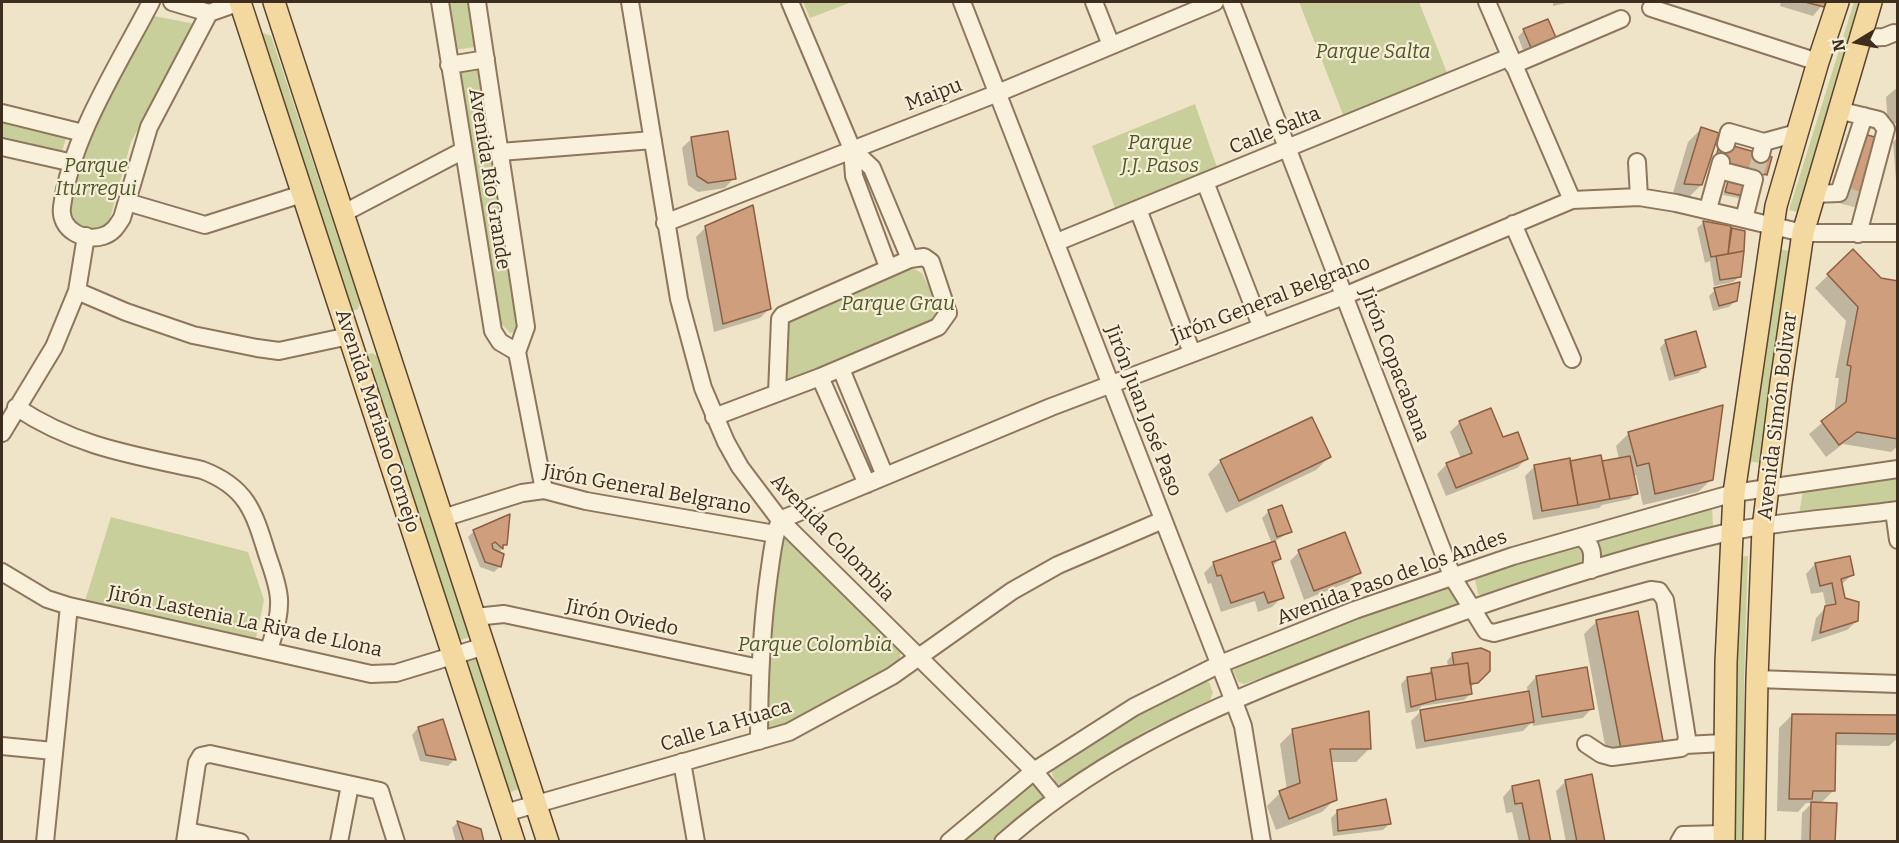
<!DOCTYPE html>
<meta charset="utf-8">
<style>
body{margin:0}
#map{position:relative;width:1899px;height:843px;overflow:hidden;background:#f0e4c8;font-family:Bitter,serif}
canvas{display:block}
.frame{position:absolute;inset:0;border:3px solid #3d2e20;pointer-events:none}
.north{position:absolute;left:1827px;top:12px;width:60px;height:60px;-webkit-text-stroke:4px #f7eed8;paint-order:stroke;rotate:260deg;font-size:16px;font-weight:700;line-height:24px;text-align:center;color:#3d2e20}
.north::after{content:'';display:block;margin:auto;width:21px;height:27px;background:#3d2e20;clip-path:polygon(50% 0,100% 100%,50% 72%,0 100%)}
</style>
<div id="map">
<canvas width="1899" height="843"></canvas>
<div class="frame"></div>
<div class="north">N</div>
</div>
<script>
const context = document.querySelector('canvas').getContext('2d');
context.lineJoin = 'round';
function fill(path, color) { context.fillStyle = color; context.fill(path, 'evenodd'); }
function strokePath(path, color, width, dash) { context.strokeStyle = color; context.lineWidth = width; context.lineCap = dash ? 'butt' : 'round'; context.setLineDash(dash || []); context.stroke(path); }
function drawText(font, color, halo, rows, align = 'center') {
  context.font = font + ' Bitter,serif'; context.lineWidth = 4.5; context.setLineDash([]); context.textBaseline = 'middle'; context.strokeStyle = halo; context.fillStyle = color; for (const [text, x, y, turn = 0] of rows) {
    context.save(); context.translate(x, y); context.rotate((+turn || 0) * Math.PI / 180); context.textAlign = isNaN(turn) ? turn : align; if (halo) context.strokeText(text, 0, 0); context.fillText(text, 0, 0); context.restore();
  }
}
const green = new Path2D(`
 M 447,2 L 469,2 L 475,47 L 454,50 Z
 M 803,2 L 852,2 L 810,18 Z
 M 1299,2 L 1419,2 L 1448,75 L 1344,117 Z
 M 1854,2 L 1861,2 L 1797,212 L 1789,210 Z
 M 149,15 L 195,24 L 131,142 L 109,222 C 98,233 79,227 66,221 L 74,167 Z
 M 244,26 L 271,36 L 360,303 L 358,309 L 345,313 Z
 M 481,66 L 520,327 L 516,332 L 510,333 L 500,322 L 459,70 Z
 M 1195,104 L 1217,167 L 1115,208 L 1092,146 Z
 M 2,119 L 67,134 L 60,159 L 2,146 Z
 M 1780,249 L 1789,251 L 1760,463 L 1748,461 Z
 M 914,269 L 922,273 C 929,289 945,310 929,323 L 790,381 L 784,375 L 787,319 L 904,270 Z
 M 372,353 L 377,356 L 470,637 L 447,644 L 359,357 Z
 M 1897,477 L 1897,500 L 1799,515 L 1803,490 Z
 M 1712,506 L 1713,526 L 1706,532 L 1483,596 L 1478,594 L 1475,580 L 1477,576 L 1520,560 Z
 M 111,517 L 248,552 L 264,600 L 256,638 L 84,604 Z
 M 785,539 L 792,542 L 901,650 L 899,664 L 772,732 L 762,725 L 774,546 Z
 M 1748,556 L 1744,682 L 1744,841 L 1734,842 L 1733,683 L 1739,557 Z
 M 1445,585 L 1452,587 L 1458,604 L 1454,610 L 1244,684 L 1238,682 L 1233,670 L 1237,666 Z
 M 476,652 L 519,789 L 497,797 L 452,661 Z
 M 1200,681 L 1209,682 L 1213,693 L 1210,700 L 1147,730 L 1062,786 L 1056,783 L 1052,774 L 1053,766 L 1106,731 Z
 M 1028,783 L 1035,784 L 1043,793 L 1042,801 L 990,841 L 959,842 Z`);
const shadow = new Path2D(`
 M 1553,2 L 1571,2 L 1553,6 Z
 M 1781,2 L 1825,2 L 1813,16 L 1780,6 Z
 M 1524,30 L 1555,40 L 1525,55 L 1518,37 Z
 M 1898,87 L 1898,123 L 1888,125 L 1886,97 Z
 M 1701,129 L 1701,185 L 1688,198 L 1672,196 L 1688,142 Z
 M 1859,137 L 1856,205 L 1854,207 L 1839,203 Z
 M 1898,137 L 1898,205 L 1893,142 Z
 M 692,138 L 734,178 L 725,188 L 698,192 L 688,185 L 682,148 Z
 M 1720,144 L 1770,158 L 1765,175 L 1763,177 L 1713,163 Z
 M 1729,178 L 1741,196 L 1739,198 L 1723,195 Z
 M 1703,223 L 1743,232 L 1740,276 L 1733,282 L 1714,286 L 1710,261 L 1705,263 L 1697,228 Z
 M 706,227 L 770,308 L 760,318 L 714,332 L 696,237 Z
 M 1853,251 L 1880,280 L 1898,282 L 1898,446 L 1891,452 L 1843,444 L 1826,457 L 1809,434 L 1834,413 L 1839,378 L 1835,378 L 1846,321 L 1815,288 Z
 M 1715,290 L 1735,301 L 1729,307 L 1713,311 L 1709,296 Z
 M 1666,341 L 1704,367 L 1698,373 L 1669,381 L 1660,348 Z
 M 1460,422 L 1502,439 L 1526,459 L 1517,468 L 1446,496 L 1437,474 L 1447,464 L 1461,459 L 1450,432 Z
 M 1629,433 L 1712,479 L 1698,492 L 1643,505 L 1636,475 L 1633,476 L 1636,493 L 1630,499 L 1602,505 L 1599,508 L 1533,520 L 1525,476 L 1535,466 L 1601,464 L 1619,459 L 1616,446 Z
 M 1329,457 L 1316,470 L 1226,513 L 1208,474 L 1221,461 Z
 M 1269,511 L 1290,532 L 1274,542 L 1280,559 L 1272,567 L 1282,597 L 1272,607 L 1258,612 L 1255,601 L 1221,612 L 1211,583 L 1208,584 L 1204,573 L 1214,563 L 1272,544 L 1262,518 Z
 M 474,531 L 505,544 L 499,553 L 500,566 L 494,572 L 480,567 L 468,537 Z
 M 1299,552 L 1359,572 L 1349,582 L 1304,600 L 1290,561 Z
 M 1815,564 L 1852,575 L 1841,585 L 1843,599 L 1857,621 L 1847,630 L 1811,642 L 1816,618 L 1826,607 L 1823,592 L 1811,594 L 1806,574 Z
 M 1312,607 L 1289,618 L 1287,615 L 1290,612 Z
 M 1597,621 L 1649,758 L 1609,766 L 1584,634 Z
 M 1453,654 L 1488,670 L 1469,689 L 1470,694 L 1464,700 L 1422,706 L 1417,711 L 1406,713 L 1401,684 L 1407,678 L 1426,675 L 1432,669 L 1448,667 L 1447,661 Z
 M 1536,677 L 1592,708 L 1583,718 L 1533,726 L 1532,722 L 1523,731 L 1416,749 L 1411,721 L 1421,711 L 1528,693 L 1527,687 Z
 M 1792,715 L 1898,717 L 1898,738 L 1889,746 L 1834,745 L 1833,791 L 1820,804 L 1834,842 L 1801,842 L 1802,813 L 1812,803 L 1806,803 L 1798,812 L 1777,811 L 1779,728 Z
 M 442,721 L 454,760 L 448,766 L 420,761 L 412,735 L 418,728 Z
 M 1293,731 L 1369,749 L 1356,762 L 1330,762 L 1335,799 L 1322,812 L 1276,830 L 1267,806 L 1280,793 L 1287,790 L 1280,744 Z
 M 1566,781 L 1603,842 L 1566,842 L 1556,791 Z
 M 1512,787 L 1550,842 L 1519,842 L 1512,812 L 1506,813 L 1503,797 Z
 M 1337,812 L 1389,824 L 1383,830 L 1333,836 L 1331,818 Z
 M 458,822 L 483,842 L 456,842 L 452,828 Z`);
const building = new Path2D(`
 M 1805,2 L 1826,2 L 1824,7 Z
 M 1548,19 L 1557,40 L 1532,50 L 1523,29 Z
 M 1701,127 L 1719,133 L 1702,185 L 1684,184 Z
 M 728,131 L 736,179 L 708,183 L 697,176 L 691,137 Z
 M 1861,133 L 1878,138 L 1858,205 L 1841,200 Z
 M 1720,142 L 1772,157 L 1767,175 L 1715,161 Z
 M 1729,177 L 1746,181 L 1743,196 L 1725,192 Z
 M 753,205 L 771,309 L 723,324 L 705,226 Z
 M 1703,221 L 1731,226 L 1728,254 L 1711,257 Z
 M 1732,228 L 1745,231 L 1744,251 L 1728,254 Z
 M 1853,249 L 1881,278 L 1898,281 L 1898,439 L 1857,432 L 1839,445 L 1821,421 L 1846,402 L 1851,366 L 1847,365 L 1858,307 L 1827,274 Z
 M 1744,251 L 1741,277 L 1720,280 L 1716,256 Z
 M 1740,282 L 1737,301 L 1719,306 L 1714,288 Z
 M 1696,331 L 1706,367 L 1675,376 L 1665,340 Z
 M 1723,405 L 1713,480 L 1655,494 L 1649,463 L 1637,466 L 1628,432 Z
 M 1491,408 L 1503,437 L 1518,432 L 1528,459 L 1456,488 L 1446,463 L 1472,453 L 1459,421 Z
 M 1312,417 L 1331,457 L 1239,501 L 1220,460 Z
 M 1601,455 L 1610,499 L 1578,505 L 1570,461 Z
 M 1630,456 L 1638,494 L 1610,499 L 1602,461 Z
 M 1570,458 L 1578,505 L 1542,511 L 1534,465 Z
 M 1282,505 L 1292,532 L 1277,537 L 1268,510 Z
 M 510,514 L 507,545 L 503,545 L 503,549 L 495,542 L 492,544 L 493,549 L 504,554 L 501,567 L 485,562 L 473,530 Z
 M 1345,532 L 1361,573 L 1314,591 L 1298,550 Z
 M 1275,541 L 1281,559 L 1272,562 L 1284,598 L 1268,603 L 1264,592 L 1231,603 L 1221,575 L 1217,576 L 1213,562 Z
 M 1850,556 L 1854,575 L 1841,579 L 1845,598 L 1859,602 L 1858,621 L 1820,633 L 1825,606 L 1836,604 L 1832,583 L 1820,586 L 1815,563 Z
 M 1312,602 L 1314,607 L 1291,616 L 1289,611 Z
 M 1638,611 L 1664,746 L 1622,754 L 1596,620 Z
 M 1481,648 L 1490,652 L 1490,671 L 1478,683 L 1470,684 L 1468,663 L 1454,665 L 1452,653 Z
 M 1468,663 L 1472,694 L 1436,700 L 1431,668 Z
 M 1587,667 L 1594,709 L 1542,717 L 1536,676 Z
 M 1432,673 L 1436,700 L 1411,707 L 1407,677 Z
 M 1529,691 L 1534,722 L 1425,741 L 1420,710 Z
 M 1369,711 L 1371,749 L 1330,749 L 1337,800 L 1289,819 L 1279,791 L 1300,783 L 1292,729 Z
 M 1792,714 L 1898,715 L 1898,734 L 1836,733 L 1835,791 L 1813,791 L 1812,799 L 1789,799 Z
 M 443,719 L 456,760 L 426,755 L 418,727 Z
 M 1592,774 L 1605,842 L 1577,842 L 1565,780 Z
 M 1539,780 L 1551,842 L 1530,842 L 1522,803 L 1515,804 L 1512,786 Z
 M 1386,799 L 1391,824 L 1338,831 L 1337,810 Z
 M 1811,802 L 1837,803 L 1835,842 L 1810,842 Z
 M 457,821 L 481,829 L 484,842 L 464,842 Z`);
const minorTunnel = new Path2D(`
 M 1756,172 L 1761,154
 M 1843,194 L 1859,200`);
const minor = new Path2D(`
 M 151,2 C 119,64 71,137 62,207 C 59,230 84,242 103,236 C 113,233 117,226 122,218 L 149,127 L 209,13
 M 172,2 L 209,13
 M 440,2 L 493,331 L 500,342 L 517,352
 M 477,2 L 526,327 L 517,352 L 544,490
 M 630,2 L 679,299 L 703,388 L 726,442 L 740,467 L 780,520 L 1034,771 L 1057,799
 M 790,2 L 852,149 L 854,176 L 888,267
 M 962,2 L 1233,699 L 1243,726 L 1262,842
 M 1094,2 L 1111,45
 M 1231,2 L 1453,578 L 1486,631 L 1494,633 L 1651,590 L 1659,591 L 1665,600 L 1687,738 L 1685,745 L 1681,748 L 1612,757 L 1601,754 L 1586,744
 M 1487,2 L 1572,200
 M 1651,8 L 1818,62
 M 209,13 L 240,2
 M 1859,38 L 1884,37 L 1894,33
 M 449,65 L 486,59
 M 1513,65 L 1621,19
 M 1838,110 L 1879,120 L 1886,129 L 1858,234
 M 2,113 L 83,133
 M 1726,144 L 1729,132 L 1764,142
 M 2,147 L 73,163
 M 852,149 L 872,168 L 910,259
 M 500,152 L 653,140
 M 1761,154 L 1764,142 L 1797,133
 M 1637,162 L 1639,197
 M 1719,170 L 1754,179 L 1744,219
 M 1205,182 L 1261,326
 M 1814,194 L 1839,193 L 1864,116
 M 127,202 L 205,225 L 302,194
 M 1138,209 L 1192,353
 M 1708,209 L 1721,162
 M 344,213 L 462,151
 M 665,223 L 998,93 L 1215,2
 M 1513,224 L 1572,359
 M 1057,242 L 1510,57
 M 77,291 L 126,312 L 193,335 L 257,348 L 279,351 L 349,336
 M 841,369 L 885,476
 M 820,377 L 867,484
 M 16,407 C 76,447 133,455 202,470 C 247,487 254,512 267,554 C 272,569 278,584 279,599 C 280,617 274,633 269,650
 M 714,417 L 820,377 L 938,327 L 948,313 L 931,262 L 924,257 L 910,259 L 783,315 L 780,319 L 777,393
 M 2,433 L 54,347 L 77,291 L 86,236
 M 1894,511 L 1898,540
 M 443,518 L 522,493 L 544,490 L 586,501 L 775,534
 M 1580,537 C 1594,544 1593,556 1591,570
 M 2,572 L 47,599 L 69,606 L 371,674 L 396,673 L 485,646
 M 475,617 L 504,614 L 759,668
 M 1757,679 L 1898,684
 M 759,741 C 759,685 761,630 769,574 C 772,555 773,537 780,520 L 1051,407 L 1344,296 L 1572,200 L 1639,197 L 1676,203 L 1803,233 L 1898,233
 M 1685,745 L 1724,743
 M 2,746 L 53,751
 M 682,762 L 696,842
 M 505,813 L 789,732 L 892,676 L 1012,591 L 1058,565 L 1163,520
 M 187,831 L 240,842
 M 45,842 L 69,606
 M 185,842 L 197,763 L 201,756 L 210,754 L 380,791 L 396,842
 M 339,842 L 350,785
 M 949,842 L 1034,771 L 1134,707 L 1220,664 L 1355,610 L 1513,556 L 1734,493 L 1898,469
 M 1003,842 C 1113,745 1230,700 1364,648 C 1483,603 1605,561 1729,532 C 1784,520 1842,518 1898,510
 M 1679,842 L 1683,835 L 1724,834`);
const major = new Path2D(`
 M 240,2 L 514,842
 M 274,2 L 548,842
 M 1724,842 L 1726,662 L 1734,493 L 1776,206 L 1818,62 L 1838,2
 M 1754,842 L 1757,679 L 1763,528 L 1781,383 L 1803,233 L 1871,2`);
const parkNames = [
 ["Parque Salta",1373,52],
 ["Parque",1160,143],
 ["J.J. Pasos",1160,166],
 ["Parque",96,166],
 ["Iturregui",96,189],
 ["Parque Grau",898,304],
 ["Parque Colombia",815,645]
];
const streetNames = [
 ["Maipu",934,95,-21],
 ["Calle Salta",1275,131,-22],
 ["Avenida Río Grande",489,179,81],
 ["Jirón General Belgrano",1271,300,-21],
 ["Jirón Copacabana",1394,365,69],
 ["Jirón Juan José Paso",1143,411,69],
 ["Avenida Simón Bolivar",1778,416,-83],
 ["Avenida Mariano Cornejo",377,421,72],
 ["Jirón General Belgrano",647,490,10],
 ["Avenida Colombia",832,538,46],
 ["Avenida Paso de los Andes",1392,578,-20],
 ["Jirón Oviedo",622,618,12],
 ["Jirón Lastenia La Riva de Llona",245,622,12],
 ["Calle La Huaca",726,726,-17]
];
fill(green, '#c9cf9b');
fill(shadow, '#0003');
fill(building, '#cf9f7d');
strokePath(building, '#8d5f41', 1.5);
strokePath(minorTunnel, '#ccc0a6', 16, [16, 8]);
strokePath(minor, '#8d765c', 20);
strokePath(major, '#5b4430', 24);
strokePath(minor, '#faf1dc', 16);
strokePath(major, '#f3d9a0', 21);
drawText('italic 20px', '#4d5a26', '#f7eed8', parkNames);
drawText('20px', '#3d2e20', '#f7eed8', streetNames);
</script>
